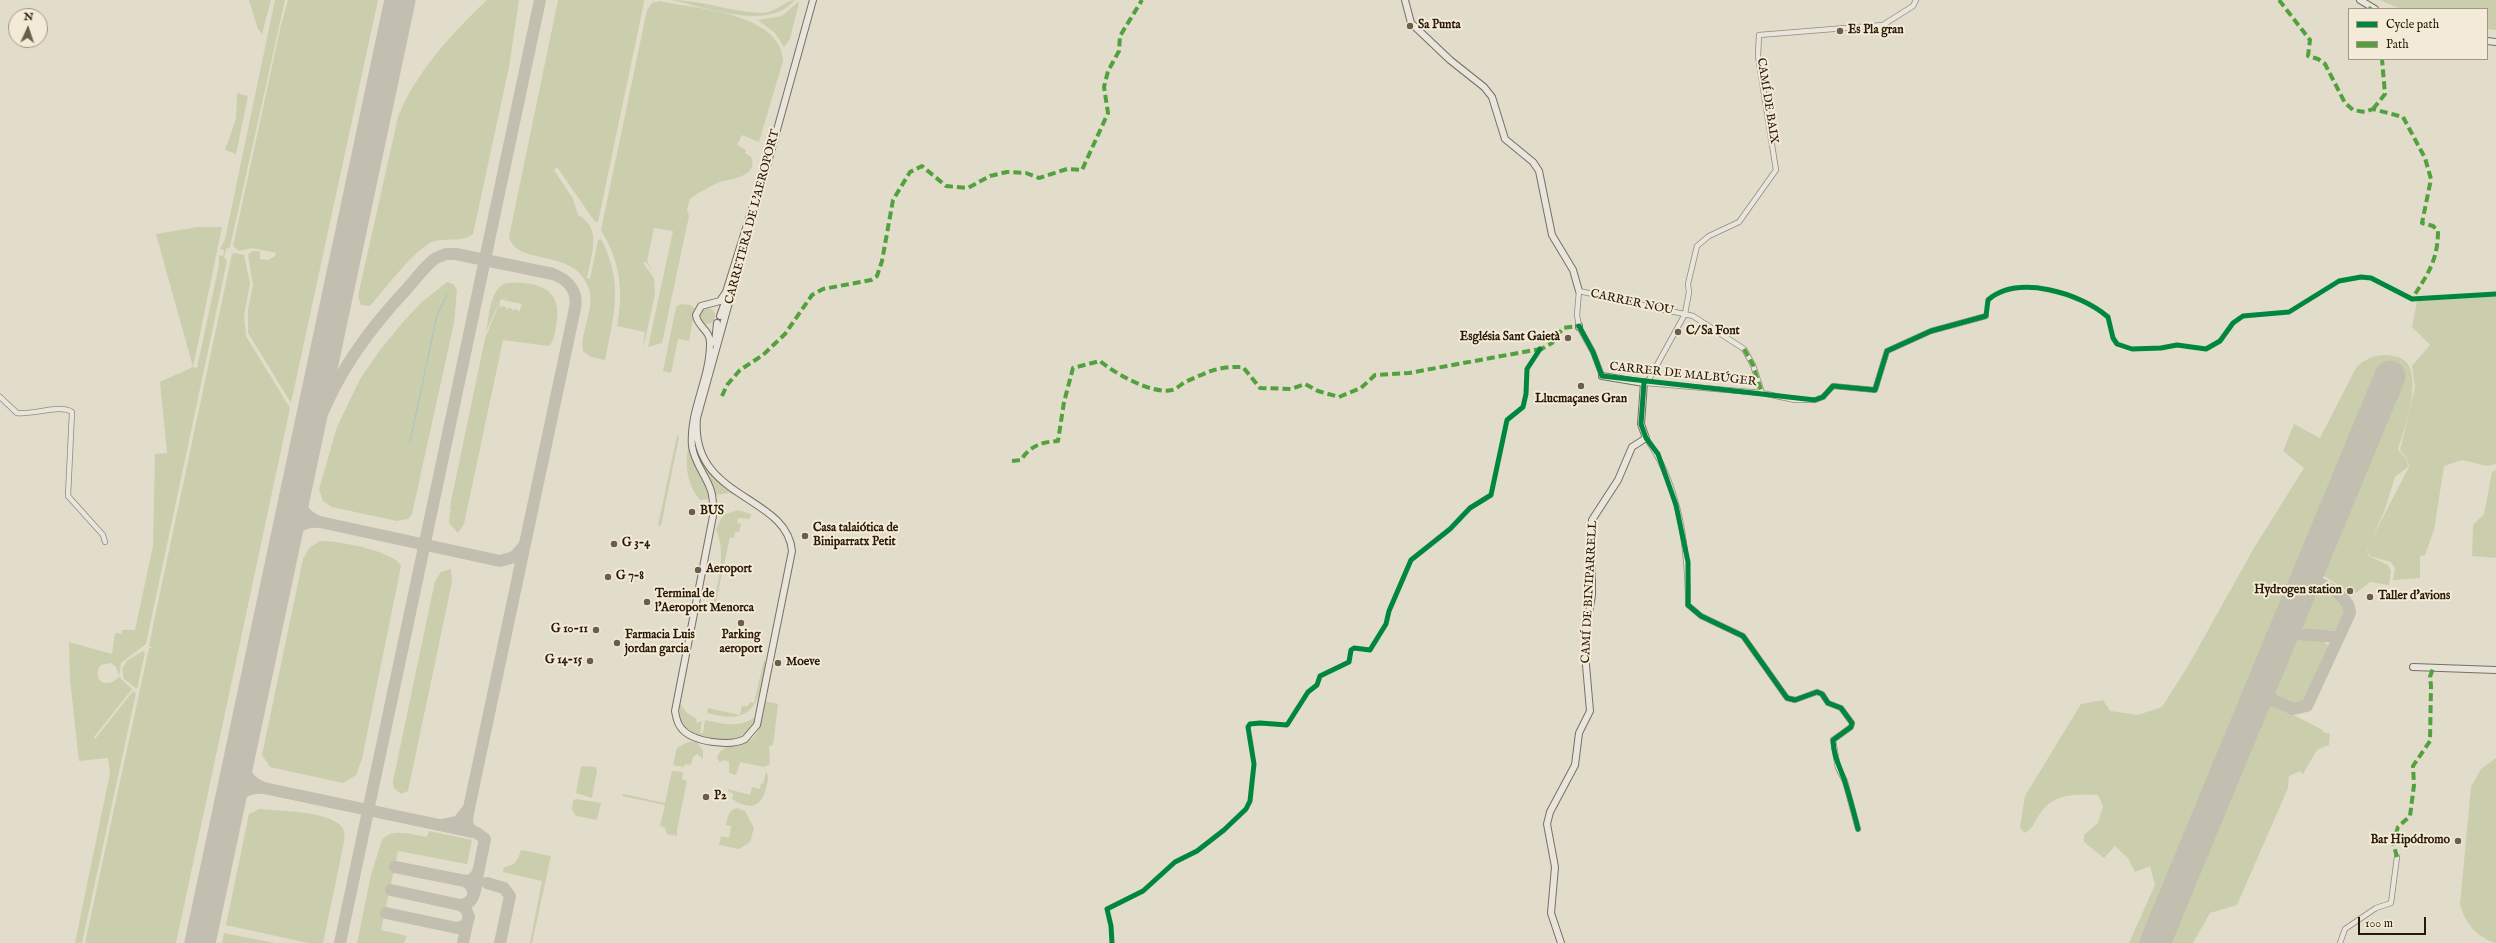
<!DOCTYPE html>
<meta charset="utf-8">
<style>
body{margin:0}
#map{position:relative;width:2496px;height:943px;overflow:hidden;background:#e2dccb;font-family:"IM FELL English",serif}
canvas{display:block}
.legend{position:absolute;left:2348px;top:8px;width:140px;height:52px;box-sizing:border-box;background:#f3ebd7;border:1px solid #a29783;margin:0;padding:5px 7px;list-style:none;font-size:12px;color:#291804}
.legend li{display:flex;align-items:center;gap:8px;height:20px}
.legend b{width:20px;border:1px solid #a29783}
.north{position:absolute;left:8px;top:8px;width:40px;height:40px;box-sizing:border-box;background:#f3ebd7;border:1px solid #a29783;border-radius:50%;rotate:3deg;font-size:11px;font-weight:700;line-height:16px;text-align:center;color:#291804}
.north::after{content:'';display:block;margin:auto;width:14px;height:18px;background:#6a5d4a;clip-path:polygon(50% 0,100% 100%,50% 72%,0 100%)}
.scale{position:absolute;left:2358px;top:917px;width:68px;height:18px;box-sizing:border-box;border:2px solid #291804;border-top:0;padding-left:5px;font-size:12px;line-height:14px;white-space:nowrap;color:#291804;-webkit-text-stroke:3px #f3ebd7;paint-order:stroke}
</style>
<div id="map">
<canvas width="2496" height="943"></canvas>
<ul class="legend">
<li><b style="height:5px;background:#00873e"></b>Cycle path</li>
<li><b style="height:5px;background:#51a13d"></b>Path</li>
</ul>
<div class="north">N</div>
<div class="scale">100 m</div>
</div>
<script>
const context = document.querySelector('canvas').getContext('2d');
context.lineJoin = 'round';
function fill(path, color) { context.fillStyle = color; context.fill(path, 'evenodd'); }
function strokePath(path, color, width, dash) { context.strokeStyle = color; context.lineWidth = width; context.lineCap = dash ? 'butt' : 'round'; context.setLineDash(dash || []); context.stroke(path); }
function drawText(font, color, halo, rows, align = 'center') {
  context.font = font + ' "IM FELL English",serif'; context.lineWidth = 4; context.setLineDash([]); context.textBaseline = 'middle'; context.strokeStyle = halo; context.fillStyle = color; for (const [text, x, y, turn = 0] of rows) {
    context.save(); context.translate(x, y); context.rotate((+turn || 0) * Math.PI / 180); context.textAlign = isNaN(turn) ? turn : align; if (halo) context.strokeText(text, 0, 0); context.fillText(text, 0, 0); context.restore();
  }
}
const green = new Path2D(`
 M 249,0 L 271,0 L 262,34 L 258,29 Z
 M 275,0 L 285,0 L 230,247 L 226,249 L 224,257 L 227,261 L 146,644 L 121,663 L 119,676 L 116,667 L 111,663 L 101,665 C 95,671 97,684 108,683 C 113,683 116,679 119,677 L 132,689 L 94,737 L 95,739 L 133,691 L 136,693 L 82,943 L 75,943 L 110,773 L 108,758 L 79,761 L 70,680 L 69,642 L 112,654 L 115,633 L 122,634 L 122,630 L 135,630 L 153,546 L 155,454 L 167,453 L 160,382 L 193,367 L 156,234 L 198,227 L 222,227 L 193,367 L 197,368 L 219,265 L 219,255 L 223,256 L 224,250 L 220,249 L 225,239 Z
 M 288,0 L 378,0 L 291,403 L 248,333 L 248,309 L 253,285 L 248,255 L 252,251 L 260,251 L 260,259 L 268,260 L 275,256 L 276,253 L 252,248 L 239,251 L 233,246 L 281,25 Z
 M 487,0 L 519,0 L 509,67 L 473,234 C 462,243 445,237 432,242 C 414,250 384,290 370,306 L 361,305 L 358,296 L 398,117 C 416,72 452,33 487,0 Z
 M 558,0 L 644,0 L 644,2 L 598,222 L 595,222 L 557,167 L 554,170 L 573,199 L 578,215 C 603,228 591,255 587,278 L 590,279 L 598,240 L 601,239 C 624,283 614,315 605,360 L 591,357 L 583,351 C 580,330 595,311 589,289 C 576,247 517,267 509,237 Z
 M 671,0 C 702,0 731,12 761,13 C 776,13 786,0 795,0 C 768,32 706,7 671,0 Z
 M 2380,0 L 2496,0 L 2496,30 L 2487,29 L 2487,9 L 2400,9 Z
 M 659,1 C 696,9 782,13 783,61 L 759,142 L 742,135 L 737,145 L 746,150 L 745,153 L 751,157 C 760,177 729,179 717,183 C 711,186 694,195 690,199 L 687,209 L 689,216 L 662,343 L 648,347 L 673,231 L 654,228 L 647,261 L 654,272 L 646,262 L 643,263 L 654,278 L 655,294 L 643,349 L 645,332 L 617,326 C 624,290 620,262 601,230 L 647,10 L 652,3 Z
 M 798,2 L 799,3 L 790,39 L 784,47 L 775,33 L 758,20 L 782,16 Z
 M 237,93 L 248,96 L 236,154 L 225,150 L 236,119 Z
 M 234,253 L 244,255 L 250,283 L 244,316 L 246,336 L 290,408 L 176,943 L 85,943 L 149,648 L 152,648 L 149,646 L 153,626 L 232,254 Z
 M 447,282 L 453,284 L 457,290 L 454,323 L 412,514 L 408,519 L 397,521 L 332,507 L 323,501 L 319,489 L 337,427 L 360,379 L 380,350 L 404,321 L 422,302 Z
 M 506,283 C 538,281 564,288 556,326 C 555,333 554,341 549,346 L 503,340 L 464,524 L 458,533 L 449,523 L 450,512 L 452,512 L 450,510 L 451,501 L 485,339 L 500,301 L 500,309 L 502,306 L 506,307 L 506,310 L 508,308 L 512,309 L 512,311 L 514,309 L 518,310 L 519,313 L 522,304 L 503,300 L 507,298 L 500,300 L 486,332 C 489,318 490,288 506,283 Z
 M 2496,296 L 2496,464 L 2487,466 L 2462,460 L 2444,466 L 2434,530 L 2425,555 L 2420,556 L 2420,578 L 2393,580 L 2395,568 L 2391,562 L 2369,556 L 2367,546 L 2368,556 L 2388,565 L 2391,571 L 2389,585 L 2370,582 L 2356,593 L 2349,586 L 2346,590 L 2324,576 L 2322,579 L 2318,571 L 2319,566 L 2388,398 C 2400,396 2401,386 2398,377 L 2383,371 L 2146,943 L 2129,943 L 2155,885 L 2150,866 L 2135,872 L 2128,858 L 2115,846 L 2104,858 L 2084,842 L 2084,835 L 2098,823 L 2103,806 L 2098,795 C 2075,795 2057,792 2041,812 C 2035,820 2034,829 2024,833 L 2020,827 L 2025,796 L 2081,704 L 2103,700 L 2110,711 L 2138,715 L 2162,707 L 2188,666 L 2254,548 L 2304,468 L 2283,451 L 2294,424 L 2320,438 L 2357,366 C 2369,357 2379,353 2394,356 C 2430,362 2404,429 2398,450 L 2407,459 L 2408,467 L 2395,477 L 2384,512 L 2370,542 L 2409,467 L 2407,458 L 2400,450 L 2415,387 L 2412,366 L 2430,345 L 2412,327 L 2417,301 Z
 M 681,304 L 691,305 L 695,309 L 689,341 L 678,339 L 671,373 L 663,371 L 676,307 Z
 M699 316a8 8 0 1 1 16 0a8 8 0 1 1-16 0Z
 M 677,436 L 679,437 L 661,526 L 658,525 Z
 M 689,441 L 709,491 L 711,499 L 700,500 C 685,482 685,462 689,441 Z
 M 702,463 L 712,475 L 739,497 L 729,493 L 715,495 L 700,464 Z
 M 2496,470 L 2496,558 L 2472,556 L 2473,525 L 2484,514 L 2492,472 Z
 M 738,510 L 751,514 L 750,519 L 738,518 L 737,523 L 741,524 L 739,532 L 735,532 L 734,538 L 730,537 L 716,602 L 714,602 C 719,577 726,553 716,529 L 723,515 Z
 M 320,541 C 336,540 395,551 401,566 L 362,759 L 356,775 L 343,783 L 270,767 L 262,755 L 303,559 L 309,548 Z
 M 451,569 L 452,582 L 408,791 L 401,794 L 394,788 L 393,781 L 435,581 L 441,572 Z
 M 2318,590 L 2343,603 C 2348,612 2342,624 2335,630 L 2306,630 C 2291,620 2302,594 2318,590 Z
 M 2295,637 L 2322,639 L 2329,647 L 2308,700 L 2297,705 L 2274,696 L 2270,688 L 2287,642 Z
 M 143,651 L 145,652 L 137,689 L 124,679 L 122,669 L 128,660 Z
 M 764,660 L 766,663 C 758,703 756,726 707,713 L 708,708 L 740,715 L 742,706 L 748,706 L 750,702 L 754,703 Z
 M 765,701 L 778,704 L 773,745 L 769,746 L 770,764 L 764,767 L 740,762 L 736,775 L 729,773 L 729,762 L 725,760 L 719,762 L 719,760 L 717,759 C 720,741 743,749 754,737 C 762,728 763,713 765,701 Z
 M 679,702 L 687,713 L 697,719 L 696,723 L 702,721 L 700,733 L 703,733 L 705,720 C 723,724 738,728 754,718 L 755,720 C 746,748 704,743 685,727 L 680,715 Z
 M 2266,704 L 2272,704 L 2321,729 L 2325,733 L 2330,733 L 2329,745 L 2317,750 L 2303,774 L 2300,771 L 2289,776 L 2288,788 L 2237,905 L 2210,913 L 2193,943 L 2163,943 L 2259,711 Z
 M 688,742 L 697,742 L 703,751 L 703,759 L 697,754 L 693,757 L 691,765 L 685,764 L 684,767 L 673,765 L 677,748 Z
 M 2496,758 L 2496,943 C 2476,937 2465,923 2460,904 L 2471,787 L 2481,769 Z
 M 581,766 L 595,767 L 597,770 L 592,798 L 576,793 Z
 M 672,771 L 683,772 L 682,779 L 687,781 L 677,830 L 677,836 L 667,834 L 665,828 L 660,826 L 665,805 L 622,796 L 623,794 L 665,803 Z
 M 766,772 C 769,776 768,779 767,784 C 763,806 752,812 732,799 L 733,794 L 728,791 L 728,789 L 750,795 L 752,787 L 760,789 L 761,783 L 763,784 Z
 M 577,799 L 601,803 L 597,820 L 576,816 L 572,810 L 573,800 Z
 M 737,808 L 745,811 L 754,828 L 750,842 L 739,849 L 719,845 L 721,836 L 729,838 L 731,826 L 726,825 C 728,817 728,810 737,808 Z
 M 259,809 C 278,811 326,811 340,825 C 345,829 345,836 344,842 L 323,943 L 308,943 L 226,925 L 249,814 Z
 M 429,831 L 472,840 L 467,864 L 398,851 L 381,930 L 407,936 L 404,943 L 357,943 L 371,875 L 382,840 C 392,827 413,835 427,837 Z
 M 521,850 L 551,856 L 532,943 L 530,943 L 542,881 L 503,872 L 504,867 C 515,866 518,860 521,850 Z
 M 224,933 L 275,943 L 222,943 Z`);
const stream = new Path2D(`
 M 410,442 L 437,315 L 447,295`);
const taxiway = new Path2D(`
 M 300,471 C 326,395 349,352 403,293 C 414,282 424,266 436,258 L 446,254 L 456,254 L 553,274 C 569,280 578,292 575,308 L 469,808 L 458,822 L 442,825
 M 320,522 L 500,561 L 514,557 L 524,546
 M 284,546 C 290,530 303,520 320,522 C 301,516 296,501 298,483
 M 2284,633 L 2339,637
 M 2258,693 L 2293,709 L 2307,706 L 2350,613 C 2350,594 2321,585 2307,577
 M 264,788 L 477,833 C 465,829 466,820 469,809
 M 227,817 C 232,798 243,786 264,788 C 245,782 240,766 241,748
 M 477,833 L 485,839 L 478,873
 M 395,867 L 465,881 L 471,886 L 474,894
 M 465,881 L 472,880 L 478,873 C 476,885 476,905 460,905 L 466,909 L 469,917
 M 487,883 L 504,888 L 510,896 L 500,943
 M 391,890 L 460,905
 M 386,913 L 457,928 L 464,926 L 468,921
 M 340,943 L 540,0
 M 463,943 L 468,919`);
const runway = new Path2D(`
 M 200,943 L 400,0
 M 2155,943 L 2390,376`);
const street = new Path2D(`
 M 1579,326 L 1577,315 L 1579,291 L 1693,316 L 1744,349 L 1753,365 L 1762,393
 M 1579,327 L 1593,352 L 1602,376
 M 1646,383 L 1762,393 L 1795,400 L 1815,400 L 1823,397 L 1833,386 L 1875,390 L 1887,351 L 1931,331 L 1986,316
 M 1647,383 L 1685,314 L 1689,292 L 1688,284 L 1697,246 L 1709,236 L 1739,222 L 1776,170 L 1758,56 L 1759,35 L 1883,25 L 1913,6 L 1916,0
 M 0,397 L 17,413 C 34,415 60,404 72,412 L 68,496 L 103,535 L 105,542
 M 1646,438 C 1679,484 1688,549 1688,605 L 1701,616 L 1743,636 L 1787,698 L 1795,700 L 1817,692 L 1822,694 L 1828,703 L 1841,708 L 1852,723 L 1851,727 L 1833,740 L 1838,768 L 1845,781 L 1858,829
 M 2340,943 L 2345,929 L 2376,908 L 2391,903 L 2397,857`);
const secondary = new Path2D(`
 M 1405,0 L 1411,23 L 1450,60 L 1484,87 L 1492,97 L 1505,139 L 1533,162 L 1539,171 L 1552,235 L 1573,270 L 1579,291
 M 2360,0 L 2375,9
 M 2487,41 L 2496,42
 M 772,145 L 726,292 L 720,301 L 701,306 L 696,315 C 697,327 711,330 710,344 C 710,379 689,411 692,446 C 694,462 705,474 710,488 C 714,497 713,506 713,516 L 675,711 C 676,717 677,724 682,729 C 693,742 730,747 745,739 L 757,725 L 792,551 C 787,494 690,500 697,418 L 813,0
 M 720,316 L 727,297
 M 1579,326 L 1579,327
 M 715,343 L 717,323
 M 2413,667 L 2496,670
 M 1561,943 L 1551,913 L 1555,867 L 1547,824 L 1550,812 L 1575,765 L 1579,733 L 1590,711 L 1586,665 L 1586,630 L 1592,595 L 1592,520 L 1618,480 L 1632,447 L 1646,438 L 1641,424 L 1644,383 L 1602,376`);
const quiet = new Path2D(`
 M 2279,0 L 2310,40 L 2308,56 L 2318,59 L 2325,64 L 2345,103 L 2353,110 L 2365,112 L 2373,109 L 2403,117 L 2425,158 L 2431,179 L 2422,223 L 2433,226 L 2438,231 C 2438,261 2427,275 2412,299
 M 2370,9 L 2371,7
 M 2373,109 L 2385,94 L 2382,59
 M 1744,349 L 1753,365 L 1762,393
 M 1538,351 L 1552,343 L 1563,328 L 1579,326
 M 722,396 L 727,385 L 740,370 L 763,355 L 785,334 L 812,295 L 823,289 L 871,280 L 877,276 L 882,261 L 893,200 L 910,172 L 922,166 L 946,186 L 968,188 L 990,176 L 1007,172 L 1026,173 L 1039,178 L 1067,169 L 1082,170 L 1108,113 L 1104,87 L 1108,71 L 1119,51 L 1120,36 L 1142,0
 M 1012,461 L 1021,460 C 1030,446 1041,442 1058,441 L 1064,402 L 1073,368 L 1100,361 C 1114,373 1153,395 1172,390 C 1177,389 1181,384 1185,382 C 1208,372 1217,366 1243,367 L 1260,388 L 1291,389 L 1305,384 L 1318,391 L 1339,397 L 1361,388 L 1375,375 L 1409,373 L 1540,349
 M 2397,857 L 2393,843 L 2398,827 L 2410,816 L 2414,785 L 2413,766 L 2430,741 L 2431,686 L 2430,677 L 2433,668`);
const cycleway = new Path2D(`
 M 1579,326 L 1593,352 L 1602,376 L 1815,400 L 1823,397 L 1833,386 L 1875,390 L 1887,351 L 1931,331 L 1986,316 L 1988,300 C 2018,274 2080,293 2108,317 L 2113,338 L 2117,344 L 2132,349 L 2161,348 L 2177,345 L 2206,349 L 2220,341 L 2233,323 L 2243,316 L 2289,312 L 2339,281 L 2361,277 L 2371,278 L 2412,299 L 2496,294
 M 1644,383 L 1641,424 L 1646,438 L 1658,454 L 1676,505 L 1688,562 L 1688,605 L 1701,616 L 1743,636 L 1787,698 L 1795,700 L 1817,692 L 1822,694 L 1828,703 L 1841,708 L 1852,723 L 1851,727 L 1833,740 C 1834,759 1840,766 1845,782 C 1850,798 1854,813 1858,829
 M 1112,943 L 1111,926 L 1107,909 L 1143,891 L 1175,862 L 1197,851 L 1224,830 L 1246,809 L 1250,801 L 1254,764 L 1248,727 L 1250,724 L 1260,723 L 1287,725 L 1308,692 L 1317,685 L 1320,676 L 1349,662 L 1351,650 L 1354,648 L 1370,650 L 1386,624 L 1389,611 L 1411,560 L 1450,529 L 1470,508 L 1491,495 L 1507,420 L 1523,407 L 1526,394 L 1527,369 L 1540,349`);
const markers = [
 [1410,26,4,"#6a5d4a"],
 [1840,31,4,"#6a5d4a"],
 [1678,332,4,"#6a5d4a"],
 [1568,338,4,"#6a5d4a"],
 [1581,386,4,"#6a5d4a"],
 [692,512,4,"#6a5d4a"],
 [805,536,4,"#6a5d4a"],
 [614,544,4,"#6a5d4a"],
 [698,570,4,"#6a5d4a"],
 [608,577,4,"#6a5d4a"],
 [2350,591,4,"#6a5d4a"],
 [2370,597,4,"#6a5d4a"],
 [647,602,4,"#6a5d4a"],
 [741,623,4,"#6a5d4a"],
 [596,630,4,"#6a5d4a"],
 [617,643,4,"#6a5d4a"],
 [590,661,4,"#6a5d4a"],
 [778,663,4,"#6a5d4a"],
 [706,797,4,"#6a5d4a"],
 [2458,841,4,"#6a5d4a"]
];
const poiNames = [
 ["Sa Punta",1418,26],
 ["Es Pla gran",1848,31],
 ["C/ Sa Font",1686,332],
 ["Església Sant Gaietà",1560,338,"right"],
 ["Llucmaçanes Gran",1581,400,"center"],
 ["BUS",700,512],
 ["Casa talaiótica de",813,529],
 ["Biniparratx Petit",813,543],
 ["G 3-4",622,544],
 ["Aeroport",706,570],
 ["G 7-8",616,577],
 ["Hydrogen station",2342,591,"right"],
 ["Terminal de",655,595],
 ["l'Aeroport Menorca",655,609],
 ["Taller d'avions",2378,597],
 ["G 10-11",588,630,"right"],
 ["Farmacia Luis",625,636],
 ["jordan garcia",625,650],
 ["Parking",741,636,"center"],
 ["aeroport",741,650,"center"],
 ["G 14-15",582,661,"right"],
 ["Moeve",786,663],
 ["P2",714,797],
 ["Bar Hipódromo",2450,841,"right"]
];
const streetNames = [
 ["CAMÍ DE BAIX",1767,101,81],
 ["CARRETERA DE L'AEROPORT",753,217,-75],
 ["CARRER NOU",1632,303,12],
 ["CARRER DE MALBÚGER",1683,375,6],
 ["CAMÍ DE BINIPARRELL",1590,592,-87]
];
fill(green, '#cbceac');
strokePath(stream, '#b2c5c0', 1.5);
strokePath(taxiway, '#c2beb0', 12);
strokePath(runway, '#c2beb0', 31);
strokePath(street, '#908b7f', 6);
strokePath(secondary, '#767064', 8);
strokePath(street, '#e9e5dd', 4.5);
strokePath(secondary, '#e9e5dd', 6);
strokePath(quiet, '#51a13d', 4, [8, 4]);
strokePath(cycleway, '#00873e', 5);
for (const [x, y, r, color] of markers) { const dot = new Path2D(); dot.arc(x, y, r, 0, 2 * Math.PI); context.fillStyle = color; context.fill(dot); strokePath(dot, '#f3ebd7', 1.5); }
drawText('bold 12px', '#291804', '#f3ebd7', poiNames, 'left');
drawText('12px', '#291804', '#f3ebd7', streetNames);
</script>
